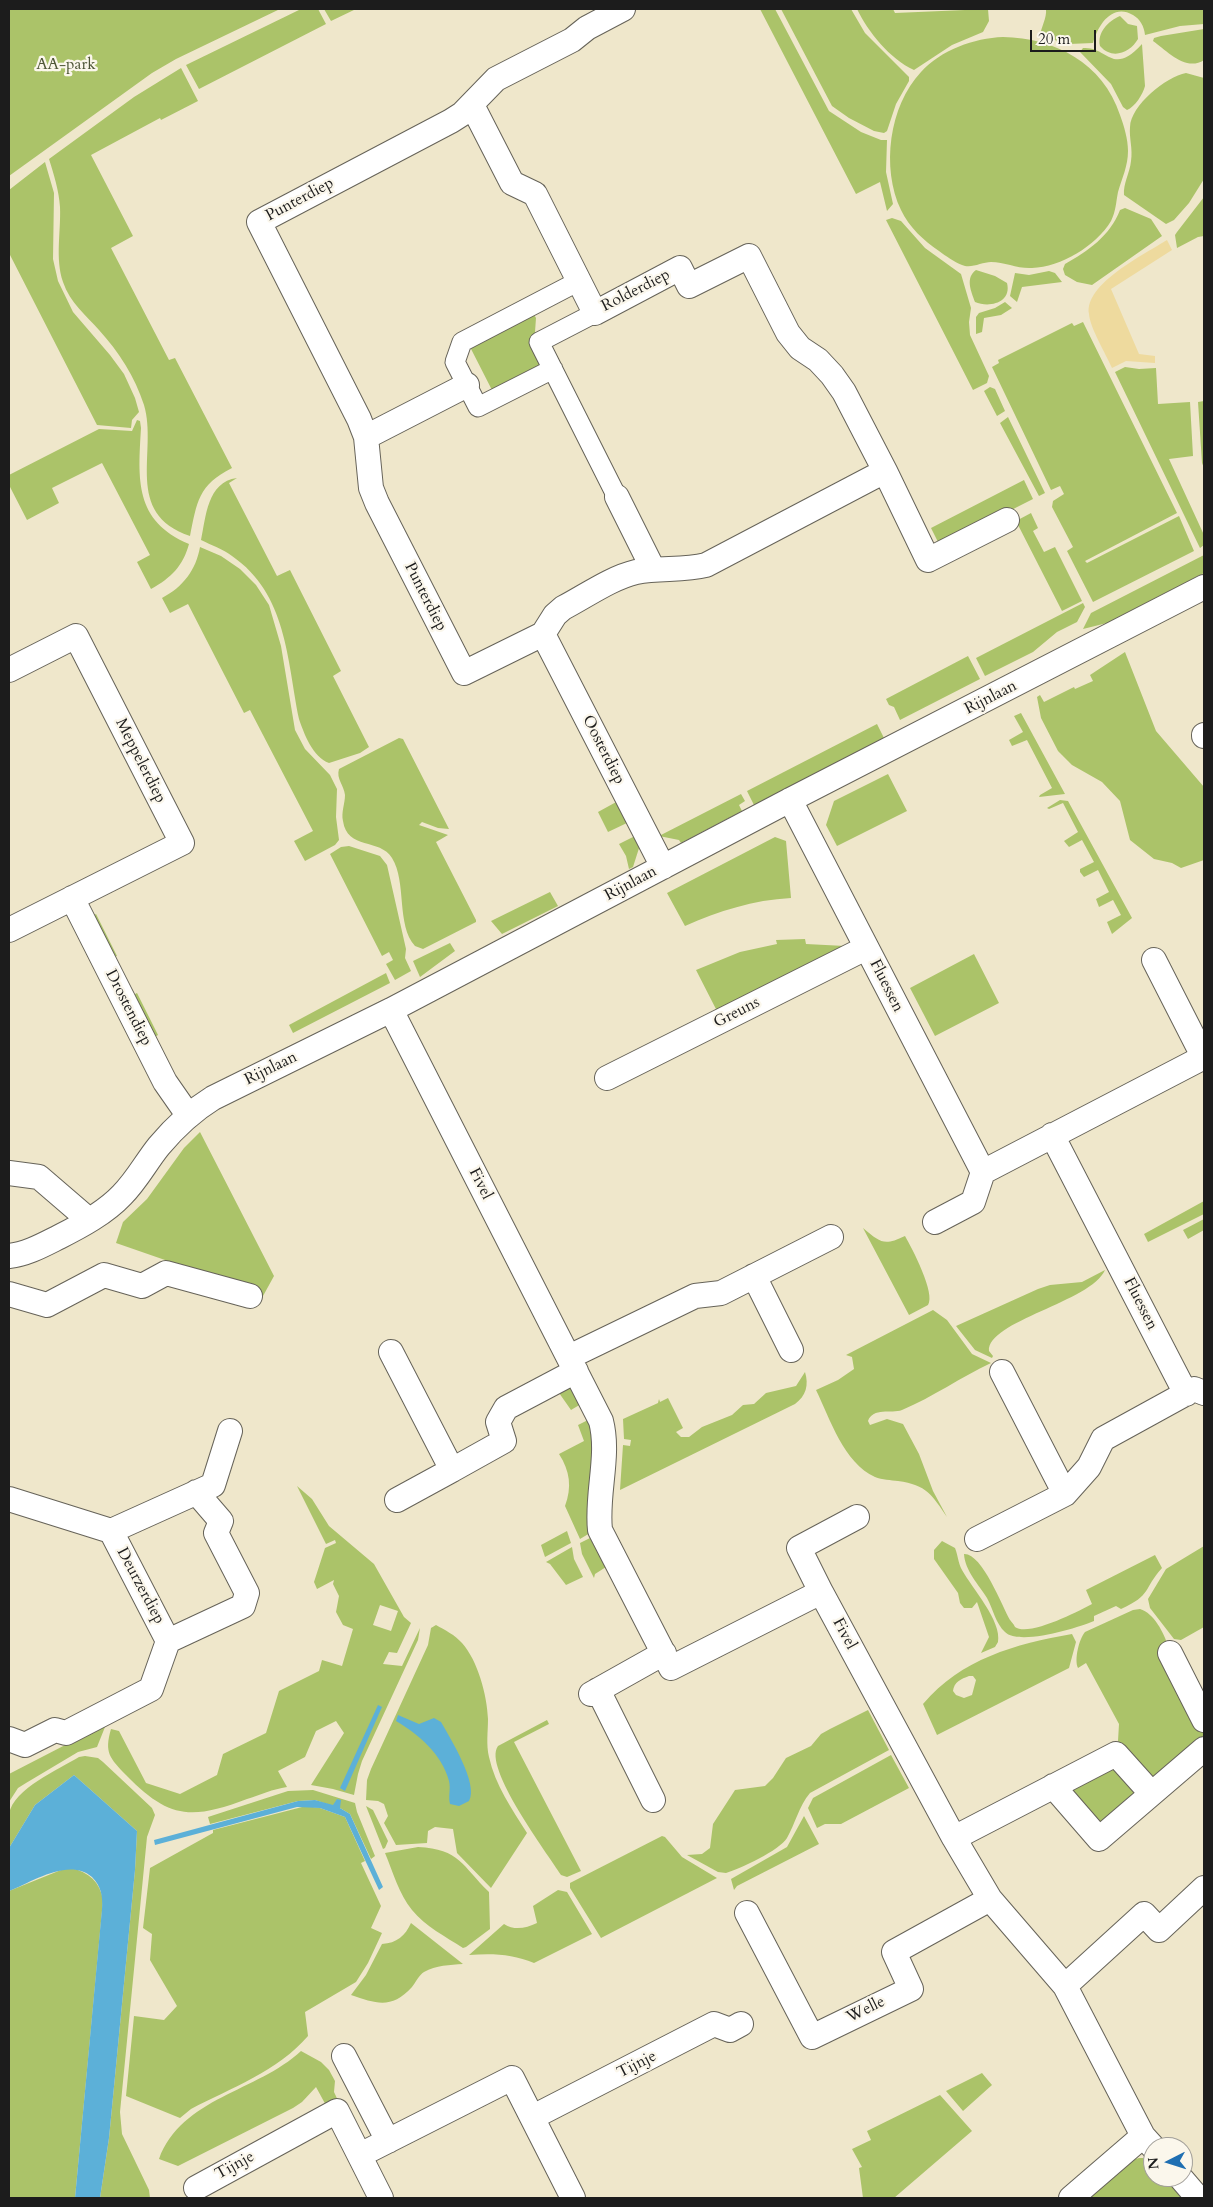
<!DOCTYPE html>
<style>
body{margin:0}
#map{position:relative;width:1213px;height:2207px;overflow:hidden;background:#efe7cb;font-family:Cardo,serif}
canvas{display:block}
.frame{position:absolute;inset:0;border:10px solid #1c1c1c;pointer-events:none}
.north{position:absolute;left:1143px;top:2137px;width:50px;height:50px;box-sizing:border-box;background:#fbf7ec;border:1px solid #a29f99;border-radius:50%;rotate:265deg;font-size:14px;font-weight:700;line-height:20px;text-align:center;color:#1c1c1c}
.north::after{content:'';display:block;margin:auto;width:18px;height:22px;background:#1f6fb2;clip-path:polygon(50% 0,100% 100%,50% 72%,0 100%)}
.scale{position:absolute;left:1030px;top:30px;width:66px;height:22px;box-sizing:border-box;border:2px solid #1c1c1c;border-top:0;padding-left:6px;font-size:15px;line-height:18px;white-space:nowrap;color:#1c1c1c;-webkit-text-stroke:4px #fbf7ec;paint-order:stroke}
</style>
<div id="map">
<canvas width="1213" height="2207"></canvas>
<div class="frame"></div>
<div class="north">N</div>
<div class="scale">20 m</div>
</div>
<script>
const context = document.querySelector('canvas').getContext('2d');
context.lineJoin = 'round';
function fill(path, color) { context.fillStyle = color; context.fill(path, 'evenodd'); }
function strokePath(path, color, width, dash) { context.strokeStyle = color; context.lineWidth = width; context.lineCap = dash ? 'butt' : 'round'; context.setLineDash(dash || []); context.stroke(path); }
function drawText(font, color, halo, rows, align = 'center') {
  context.font = font + ' Cardo,serif'; context.lineWidth = 4.5; context.setLineDash([]); context.textBaseline = 'middle'; context.strokeStyle = halo; context.fillStyle = color; for (const [text, x, y, turn = 0] of rows) {
    context.save(); context.translate(x, y); context.rotate((+turn || 0) * Math.PI / 180); context.textAlign = isNaN(turn) ? turn : align; if (halo) context.strokeText(text, 0, 0); context.fillText(text, 0, 0); context.restore();
  }
}
const green = new Path2D(`
 M 9,9 L 280,9 L 176,59 L 152,73 L 9,176 Z
 M 301,9 L 318,9 L 326,24 L 199,89 L 186,65 Z
 M 324,9 L 356,9 L 331,21 Z
 M 760,9 L 775,9 L 829,111 L 861,132 L 881,140 L 887,140 L 886,172 L 893,204 L 887,211 L 880,182 L 856,194 Z
 M 781,9 L 851,9 L 865,33 L 909,77 L 909,81 L 896,104 L 887,131 L 884,133 L 874,131 L 849,118 L 832,106 Z
 M 857,9 L 893,9 L 895,13 L 988,9 L 989,21 L 983,32 L 952,45 L 914,70 C 890,59 868,32 857,9 Z
 M 1046,9 L 1204,9 L 1204,24 L 1180,26 L 1145,35 C 1144,26 1140,19 1133,15 C 1112,3 1098,25 1093,43 L 1069,44 L 1040,36 C 1041,27 1047,18 1046,9 Z
 M 1120,16 L 1128,24 L 1137,26 L 1138,39 C 1130,53 1112,60 1100,46 C 1097,33 1108,21 1120,16 Z
 M 1204,29 L 1204,60 C 1186,72 1167,51 1153,41 L 1154,38 L 1161,36 Z
 M 1003,37 C 1055,38 1103,63 1120,115 C 1124,126 1128,139 1128,151 C 1128,166 1122,178 1118,192 C 1116,202 1116,211 1111,221 C 1096,246 1061,267 1032,268 C 1018,269 1005,262 991,262 C 982,262 971,269 962,265 C 954,262 946,256 939,251 C 924,241 909,227 901,210 C 881,168 889,106 921,72 C 941,50 974,38 1003,37 Z
 M 1142,44 L 1145,86 C 1143,94 1135,107 1127,110 L 1123,107 L 1111,84 L 1080,52 L 1083,48 C 1108,46 1112,77 1142,44 Z
 M 181,68 L 198,101 L 161,120 L 160,118 L 91,155 L 133,236 L 111,248 L 169,360 L 175,358 L 232,468 C 198,485 197,502 190,536 C 123,513 158,452 144,405 C 135,377 119,352 99,330 C 86,315 70,303 63,282 C 55,258 61,233 60,207 C 59,191 54,175 49,159 L 134,97 Z
 M 1186,73 L 1204,78 L 1204,179 L 1189,203 L 1174,220 L 1166,224 L 1124,195 C 1123,184 1130,172 1131,161 C 1133,149 1129,138 1130,127 C 1131,105 1166,77 1186,73 Z
 M 45,162 L 54,193 L 53,259 L 58,281 L 73,312 L 110,355 L 124,374 L 135,398 L 139,412 L 132,420 L 131,428 L 97,425 L 9,253 L 9,190 Z
 M 1204,197 L 1204,236 L 1198,237 L 1177,248 L 1175,235 L 1177,232 Z
 M 1125,208 L 1151,219 L 1162,236 L 1092,285 L 1077,282 L 1065,275 L 1063,269 L 1065,264 C 1088,251 1110,236 1120,210 Z
 M 892,218 L 901,221 L 925,248 L 961,274 L 971,308 L 969,322 L 970,335 L 989,376 L 987,383 L 973,390 L 886,220 Z
 M 976,270 L 995,276 L 1007,283 C 1012,303 989,308 975,302 C 971,291 965,278 976,270 Z
 M 1049,271 L 1055,273 L 1062,282 L 1022,287 L 1017,302 L 1010,296 L 1015,273 L 1029,275 Z
 M 1005,302 L 1012,308 L 1001,315 L 984,318 L 982,332 L 976,334 L 976,317 L 979,313 L 995,308 Z
 M 533,313 L 536,318 L 535,332 L 544,368 L 494,394 L 469,345 Z
 M 1083,322 L 1177,513 L 1085,561 L 1087,563 L 1179,516 L 1194,551 L 1093,602 L 1067,551 L 1073,547 L 1052,507 L 1053,501 L 1064,494 L 1060,486 L 1051,490 L 992,367 L 999,363 L 998,360 L 1072,323 L 1074,326 Z
 M 1125,367 L 1139,369 L 1156,368 L 1158,404 L 1190,402 L 1193,456 L 1169,459 L 1204,535 L 1204,545 L 1200,548 L 1115,372 Z
 M 990,387 L 995,389 L 1005,411 L 997,416 L 984,391 Z
 M 1204,401 L 1204,468 L 1202,463 L 1198,402 Z
 M 1008,417 L 1045,493 L 1039,496 L 1000,423 Z
 M 137,420 L 140,421 L 141,428 C 138,479 134,521 189,544 C 183,566 171,578 151,589 L 137,562 L 150,555 L 102,463 L 52,488 L 59,503 L 27,520 L 9,485 L 9,475 L 99,429 L 132,431 Z
 M 237,478 L 229,483 L 277,576 L 290,570 L 341,671 L 333,676 L 369,747 L 360,753 L 329,763 C 313,757 304,734 299,719 C 287,659 287,594 232,556 C 223,549 211,545 201,540 C 206,517 207,482 237,478 Z
 M 1024,480 L 1033,499 L 940,546 L 931,528 Z
 M 1031,513 L 1038,528 L 1033,531 L 1044,552 L 1055,547 L 1082,601 L 1062,611 L 1016,521 Z
 M 200,547 L 221,556 L 240,569 L 256,585 L 269,605 L 281,646 L 295,730 L 305,749 L 330,775 L 337,789 L 336,817 L 339,840 L 335,845 L 305,861 L 294,841 L 313,831 L 250,710 L 244,713 L 188,604 L 170,613 L 162,598 C 183,587 196,570 200,547 Z
 M 1204,555 L 1204,573 L 1107,623 L 1083,629 L 1091,613 Z
 M 1083,603 L 1085,607 L 1077,622 L 1057,632 L 1033,652 L 985,676 L 976,658 Z
 M 1125,652 L 1156,731 L 1204,787 L 1204,860 L 1181,868 L 1172,863 L 1154,859 L 1130,840 L 1120,801 L 1102,782 L 1072,765 L 1058,751 L 1041,718 L 1037,697 L 1040,695 L 1044,702 L 1074,687 L 1075,689 L 1093,681 L 1090,675 Z
 M 968,656 L 980,679 L 900,720 L 894,707 L 889,705 L 886,699 Z
 M 1021,713 L 1065,794 L 1039,797 L 1040,795 L 1052,788 L 1027,740 L 1012,746 L 1009,740 L 1023,732 L 1014,716 Z
 M 877,724 L 884,738 L 754,805 L 747,791 Z
 M 399,738 L 403,739 L 449,829 L 438,828 L 422,822 L 419,825 L 448,835 L 436,842 L 476,920 L 476,922 L 423,949 L 415,946 C 396,925 407,882 392,858 C 380,838 347,850 343,821 C 341,812 345,804 345,795 C 344,785 336,779 339,769 Z
 M 888,774 L 907,811 L 837,846 L 826,825 L 834,801 Z
 M 741,794 L 745,801 L 739,805 L 742,811 L 681,843 L 679,840 L 659,836 Z
 M 1060,800 L 1068,801 L 1132,918 L 1112,934 L 1107,922 L 1121,915 L 1113,900 L 1099,907 L 1096,899 L 1109,892 L 1098,870 L 1084,877 L 1080,872 L 1080,869 L 1094,862 L 1082,840 L 1069,847 L 1064,841 L 1078,832 L 1063,803 L 1049,809 L 1047,808 Z
 M 618,801 L 629,822 L 608,832 L 598,812 Z
 M 635,836 L 640,845 L 633,867 L 629,869 L 626,856 L 619,844 Z
 M 775,837 L 786,841 L 791,898 C 753,900 719,911 685,926 L 667,893 Z
 M 349,846 L 380,856 L 387,865 L 406,949 L 405,958 L 411,971 L 395,980 L 386,964 L 393,960 L 389,952 L 382,956 L 330,854 L 341,847 Z
 M 550,892 L 558,906 L 502,934 L 491,921 Z
 M 96,914 L 117,956 L 112,958 L 91,917 Z
 M 805,939 L 806,944 L 845,946 L 718,1013 L 696,970 L 740,952 L 777,944 L 776,940 Z
 M 450,943 L 455,951 L 420,977 L 413,961 Z
 M 974,954 L 999,1003 L 935,1036 L 910,988 Z
 M 386,973 L 390,983 L 293,1033 L 289,1025 Z
 M 137,993 L 158,1035 L 153,1038 L 131,996 Z
 M 200,1132 L 274,1276 L 263,1296 L 164,1264 L 165,1260 L 116,1243 L 123,1222 L 147,1199 L 184,1148 Z
 M 1204,1201 L 1204,1214 L 1148,1242 L 1144,1234 Z
 M 1204,1219 L 1204,1230 L 1188,1239 L 1183,1230 Z
 M 863,1228 C 881,1243 884,1246 905,1236 C 912,1248 936,1294 928,1305 L 909,1315 Z
 M 1105,1270 C 1091,1302 987,1321 989,1351 L 993,1356 L 992,1358 L 975,1350 L 956,1326 L 1038,1289 L 1050,1285 L 1082,1282 Z
 M 933,1310 L 947,1320 L 972,1354 L 991,1363 C 961,1377 933,1397 902,1410 C 891,1414 873,1407 868,1421 L 870,1425 L 887,1419 L 903,1424 L 919,1454 L 933,1491 L 947,1517 C 932,1495 927,1485 898,1481 C 891,1480 882,1480 875,1477 C 844,1463 830,1419 816,1390 L 838,1380 L 854,1369 L 852,1357 L 846,1355 Z
 M 805,1372 C 809,1385 806,1396 795,1404 L 620,1490 L 623,1445 L 630,1446 L 631,1440 L 624,1439 L 623,1419 L 658,1403 L 659,1399 L 660,1402 L 668,1398 L 683,1428 L 676,1432 L 681,1437 L 689,1437 L 702,1427 L 732,1415 L 743,1405 L 754,1404 L 766,1393 L 796,1386 Z
 M 570,1383 L 581,1404 L 571,1410 L 557,1390 Z
 M 588,1420 L 595,1439 L 587,1515 L 590,1533 L 580,1539 L 565,1506 C 572,1487 570,1471 559,1454 L 584,1441 L 578,1425 Z
 M 297,1486 L 312,1499 L 329,1526 L 374,1564 L 404,1617 L 411,1623 L 397,1653 L 389,1652 L 383,1664 L 402,1666 L 420,1628 L 418,1640 L 362,1761 L 358,1774 L 354,1795 L 333,1789 L 311,1785 L 344,1733 L 336,1721 L 316,1731 L 305,1757 L 278,1771 L 287,1787 C 273,1789 260,1795 247,1799 C 191,1820 169,1819 126,1775 C 110,1758 104,1753 111,1729 L 119,1731 L 146,1783 L 180,1794 L 217,1775 L 223,1754 L 266,1733 L 279,1691 L 319,1671 L 322,1660 L 342,1666 L 353,1629 L 343,1625 L 336,1612 L 339,1596 L 333,1584 L 334,1580 L 317,1589 L 314,1582 L 325,1548 L 336,1543 L 335,1540 L 326,1544 ZM 380,1605 L 398,1611 L 391,1631 L 373,1625 Z
 M 567,1531 L 571,1543 L 545,1557 L 541,1545 Z
 M 592,1537 L 606,1567 L 595,1574 L 594,1578 L 582,1554 L 580,1543 Z
 M 942,1541 L 955,1548 C 958,1555 958,1563 962,1570 C 972,1588 1002,1621 998,1642 L 995,1647 L 981,1653 L 989,1637 L 977,1602 L 972,1608 L 964,1608 L 960,1603 L 958,1593 L 934,1559 L 934,1550 Z
 M 1204,1546 L 1204,1627 L 1181,1640 L 1174,1639 L 1150,1608 L 1148,1599 L 1166,1569 Z
 M 572,1547 L 574,1559 L 583,1577 L 566,1585 L 550,1564 L 546,1562 Z
 M 964,1554 C 982,1553 1002,1606 1010,1620 C 1011,1621 1015,1626 1015,1627 C 1029,1637 1079,1611 1092,1604 L 1086,1590 L 1155,1555 L 1162,1568 C 1143,1589 1152,1595 1121,1609 L 1116,1606 L 1094,1616 L 1094,1621 C 1077,1628 1019,1646 1005,1632 C 996,1624 993,1609 987,1598 C 979,1585 965,1571 964,1554 Z
 M 1140,1609 C 1154,1613 1164,1633 1168,1646 L 1161,1650 L 1204,1735 L 1153,1781 L 1118,1741 L 1119,1724 L 1086,1663 L 1078,1668 C 1074,1660 1079,1639 1085,1632 L 1133,1610 Z
 M 436,1625 C 445,1630 455,1635 462,1643 C 478,1661 487,1695 488,1719 C 488,1732 486,1744 489,1757 C 495,1785 512,1809 527,1833 L 491,1888 L 457,1853 L 453,1829 L 435,1827 L 428,1831 L 427,1843 L 396,1845 L 384,1823 L 388,1816 L 384,1804 L 378,1801 L 366,1800 L 367,1780 L 371,1769 L 428,1645 L 431,1628 Z
 M 1072,1634 L 1076,1642 L 1069,1668 L 937,1735 L 923,1704 C 961,1659 1015,1644 1072,1634 ZM 969,1676 L 973,1676 L 976,1680 L 972,1695 L 964,1698 L 956,1695 L 953,1691 C 954,1682 961,1679 969,1676 Z
 M 868,1710 L 889,1750 L 810,1793 C 799,1806 795,1824 787,1838 C 780,1850 740,1869 726,1873 L 718,1872 L 687,1855 L 702,1854 L 710,1848 L 713,1824 L 735,1790 L 765,1786 L 773,1778 L 786,1758 L 811,1746 L 821,1734 L 830,1729 Z
 M 547,1720 L 549,1724 L 514,1742 L 581,1871 L 567,1877 L 561,1875 C 548,1854 482,1767 498,1746 Z
 M 102,1726 L 105,1727 L 97,1747 L 78,1752 L 26,1783 L 18,1788 L 9,1802 L 9,1774 Z
 M 891,1755 L 909,1788 L 841,1824 L 825,1824 L 817,1828 L 808,1808 L 813,1798 Z
 M 85,1756 L 98,1758 L 103,1762 L 152,1808 L 155,1815 L 147,1837 L 120,2112 L 122,2134 L 149,2190 L 150,2198 L 100,2198 L 109,2138 L 135,1870 L 137,1831 L 74,1775 L 35,1805 L 9,1848 C 9,1837 7,1824 9,1814 C 14,1788 58,1770 79,1757 Z
 M 1113,1767 L 1144,1793 L 1102,1829 L 1068,1790 Z
 M 313,1790 L 355,1803 L 357,1812 L 375,1856 L 371,1859 L 350,1814 L 340,1808 L 338,1799 L 333,1806 L 315,1800 L 298,1801 L 210,1824 L 208,1817 L 288,1791 Z
 M 306,1806 L 320,1808 L 345,1817 L 365,1861 L 361,1863 L 381,1906 L 371,1928 L 382,1933 L 368,1963 L 356,1982 L 305,2012 L 308,2036 C 278,2071 231,2088 191,2109 L 180,2118 L 126,2096 L 134,2016 L 164,2020 L 177,2006 L 150,1960 L 152,1934 L 143,1928 L 150,1868 L 213,1833 L 213,1830 Z
 M 366,1806 L 373,1810 L 388,1841 L 385,1848 L 383,1849 Z
 M 804,1816 L 819,1844 L 737,1886 L 734,1890 L 731,1879 L 787,1847 Z
 M 662,1836 L 665,1837 L 682,1857 L 717,1878 L 601,1938 L 570,1888 L 570,1883 Z
 M 418,1847 C 460,1849 462,1866 489,1892 L 490,1929 L 466,1947 L 463,1948 C 446,1937 425,1926 412,1910 C 399,1894 393,1872 385,1853 Z
 M 71,1868 C 89,1872 100,1882 103,1900 L 75,2198 L 9,2198 L 9,1891 L 61,1870 Z
 M 558,1890 L 567,1892 L 592,1934 L 534,1963 C 513,1954 492,1953 469,1955 L 504,1924 C 515,1931 526,1928 537,1923 L 533,1906 Z
 M 411,1923 L 463,1964 C 450,1965 436,1965 424,1972 C 419,1975 416,1982 412,1987 C 392,2009 377,2004 351,1995 L 366,1975 L 382,1944 C 397,1943 405,1936 411,1923 Z
 M 301,2051 L 321,2062 L 329,2070 L 335,2081 L 334,2092 L 341,2107 L 328,2109 L 316,2087 L 302,2102 L 293,2108 L 178,2166 L 159,2159 C 182,2097 257,2092 301,2051 Z
 M 982,2073 L 992,2085 L 963,2111 L 946,2091 Z
 M 940,2095 L 972,2131 L 894,2198 L 863,2198 L 859,2168 L 862,2167 L 852,2149 L 871,2140 L 867,2131 Z
 M 1139,2158 L 1143,2158 L 1152,2163 L 1153,2177 L 1164,2177 L 1182,2198 L 1086,2198 L 1129,2161 Z`);
const sand = new Path2D(`
 M 1167,240 L 1172,250 L 1111,289 L 1139,354 L 1155,356 L 1155,363 L 1126,361 L 1112,368 C 1106,354 1090,328 1089,314 C 1084,284 1145,254 1167,240 Z`);
const water = new Path2D(`
 M 378,1705 L 382,1707 L 345,1791 L 340,1788 Z
 M 398,1715 L 419,1724 L 434,1718 L 441,1722 C 450,1738 479,1784 469,1801 L 459,1806 L 450,1804 C 448,1796 451,1789 449,1781 C 442,1754 418,1734 396,1721 Z
 M 74,1775 L 137,1831 L 135,1870 L 109,2138 L 100,2198 L 75,2198 L 102,1909 C 103,1896 101,1886 92,1877 C 69,1857 32,1882 9,1891 L 9,1848 L 35,1805 Z
 M 337,1799 L 341,1800 L 340,1808 L 350,1814 L 383,1887 L 379,1890 L 345,1817 L 320,1808 L 297,1807 L 155,1845 L 154,1840 L 298,1801 L 315,1800 L 333,1805 Z`);
const pedestrian = new Path2D(`
 M 595,313 L 539,342 L 617,497
 M 553,369 L 478,407 L 455,362 L 462,342 L 579,281`);
const minor = new Path2D(`
 M 472,105 L 512,183 L 535,194 L 595,313 L 680,268 L 689,286 L 749,256 L 788,333 L 800,348 L 818,360 L 832,375 L 844,392 L 885,471 L 706,565 C 683,571 659,567 636,572 C 611,578 586,596 563,608 L 555,615 L 543,634 L 464,673 L 377,503 L 371,488 L 366,437 L 359,419 L 259,222 L 451,121 L 462,114 L 496,79 L 572,40 L 587,28 L 623,9
 M 366,437 L 467,385
 M 885,471 L 928,560 L 1007,520
 M 617,497 L 653,569
 M 543,634 L 663,867
 M 9,670 L 76,636 L 182,843 L 9,930
 M 1204,736 L 1204,735
 M 790,800 L 983,1172
 M 72,898 L 165,1082 L 188,1115
 M 1154,960 L 1204,1058
 M 391,1010 L 601,1421 C 610,1456 596,1494 600,1530 L 671,1668 L 821,1592 L 954,1838 L 990,1899 L 1065,1986 L 1143,2136 L 1153,2147
 M 607,1078 L 866,948
 M 1052,1135 L 1186,1394
 M 9,1173 L 39,1177 L 89,1220
 M 935,1222 L 973,1202 L 983,1172 L 1204,1057
 M 9,1256 C 27,1254 43,1245 59,1237 C 81,1226 105,1213 122,1195 C 137,1180 146,1162 159,1146 C 175,1127 192,1111 213,1098 L 391,1010 L 790,800 L 1204,587
 M 754,1276 L 791,1350
 M 9,1294 L 47,1305 L 104,1275 L 142,1286 L 166,1273 L 250,1296
 M 391,1352 L 452,1470 L 504,1441 L 498,1422 L 506,1408 L 576,1371
 M 569,1357 L 695,1296 L 721,1293 L 831,1237
 M 1002,1372 L 1065,1494
 M 9,1499 L 111,1531 L 168,1641 L 151,1689 L 66,1733 L 55,1730 L 25,1745 L 9,1739
 M 397,1500 L 452,1470
 M 111,1531 L 213,1485 L 230,1431
 M 977,1539 L 1065,1494 L 1089,1467 L 1103,1439 L 1194,1389 L 1204,1393
 M 821,1592 L 799,1548 L 857,1517
 M 168,1641 L 243,1606 L 247,1593 L 216,1533 L 221,1521 L 196,1492
 M 1170,1653 L 1204,1720
 M 598,1690 L 653,1800
 M 591,1694 L 664,1653
 M 1053,1786 L 1099,1839 L 1204,1749
 M 954,1838 L 1116,1754 L 1151,1793
 M 747,1913 L 812,2037 L 911,1989 L 894,1952 L 990,1899
 M 1065,1986 L 1144,1914 L 1159,1930 L 1204,1888
 M 344,2056 L 388,2141
 M 533,2117 L 714,2024 L 730,2030 L 741,2024
 M 360,2155 L 512,2078 L 573,2198
 M 1180,2177 L 1198,2198
 M 196,2188 L 337,2111 L 381,2198
 M 1071,2198 L 1143,2136`);
const parkNames = [
 ["AA-park",66,65]
];
const streetNames = [
 ["Punterdiep",300,200,-28],
 ["Rolderdiep",636,291,-27],
 ["Punterdiep",425,597,63],
 ["Rijnlaan",991,698,-27],
 ["Oosterdiep",603,750,63],
 ["Meppelerdiep",140,761,63],
 ["Rijnlaan",631,884,-28],
 ["Fluessen",886,986,63],
 ["Drostendiep",128,1008,63],
 ["Greuns",737,1013,-27],
 ["Rijnlaan",271,1069,-26],
 ["Fivel",480,1184,63],
 ["Fluessen",1140,1304,63],
 ["Deurzerdiep",140,1586,62],
 ["Fivel",844,1634,62],
 ["Welle",866,2010,-26],
 ["Tijnje",637,2065,-27],
 ["Tijnje",235,2166,-29]
];
fill(green, '#abc369');
fill(sand, '#eeda9e');
fill(water, '#5cb0d8');
strokePath(pedestrian, '#666359', 21);
strokePath(minor, '#666359', 26);
strokePath(pedestrian, '#fff', 19);
strokePath(minor, '#fff', 24);
drawText('16px', '#4e5637', '#fbf7ec', parkNames);
drawText('16px', '#1c1c1c', '#fbf7ec', streetNames);
</script>
